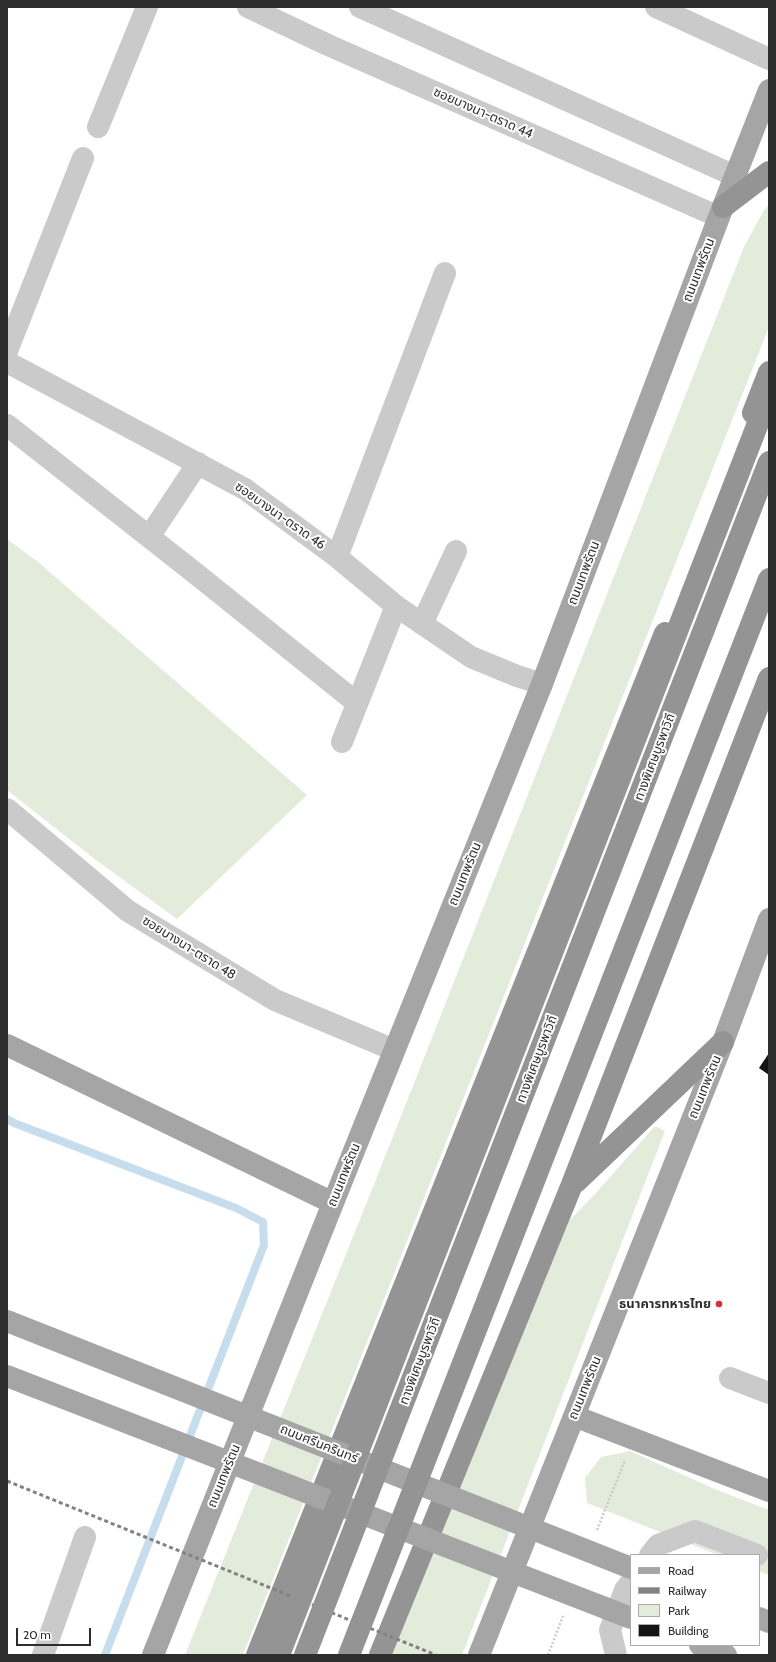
<!DOCTYPE html>
<meta charset="utf-8">
<style>
body{margin:0}
#map{position:relative;width:776px;height:1662px;overflow:hidden;background:#fff;font-family:Cabin,sans-serif}
canvas{display:block}
.frame{position:absolute;inset:0;border:8px solid #2d2d2d;pointer-events:none}
.legend{position:absolute;left:630px;top:1554px;width:130px;height:92px;box-sizing:border-box;background:#fff;border:1px solid #ababab;margin:0;padding:5px 7px;list-style:none;font-size:12px;color:#2d2d2d}
.legend li{display:flex;align-items:center;gap:8px;height:20px}
.legend b{width:20px;border:1px solid #ababab}
.scale{position:absolute;left:16px;top:1628px;width:75px;height:18px;box-sizing:border-box;border:2px solid #2d2d2d;border-top:0;padding-left:5px;font-size:12px;line-height:14px;white-space:nowrap;color:#2d2d2d;-webkit-text-stroke:3px #fff;paint-order:stroke}
</style>
<div id="map">
<canvas width="776" height="1662"></canvas>
<div class="frame"></div>
<ul class="legend">
<li><b style="height:5px;background:#a5a5a5"></b>Road</li>
<li><b style="height:5px;background:#828282"></b>Railway</li>
<li><b style="height:11px;background:#e3ecda"></b>Park</li>
<li><b style="height:11px;background:#141414"></b>Building</li>
</ul>
<div class="scale">20 m</div>
</div>
<script>
const context = document.querySelector('canvas').getContext('2d');
context.lineJoin = 'round';
function fill(path, color) { context.fillStyle = color; context.fill(path, 'evenodd'); }
function strokePath(path, color, width, dash) { context.strokeStyle = color; context.lineWidth = width; context.lineCap = dash ? 'butt' : 'round'; context.setLineDash(dash || []); context.stroke(path); }
function drawText(font, color, halo, rows, align = 'center') {
  context.font = font + ' Cabin,"Noto Sans Thai",sans-serif'; context.lineWidth = 4; context.setLineDash([]); context.textBaseline = 'middle'; context.strokeStyle = halo; context.fillStyle = color; for (const [text, x, y, turn = 0] of rows) {
    context.save(); context.translate(x, y); context.rotate((+turn || 0) * Math.PI / 180); context.textAlign = isNaN(turn) ? turn : align; if (halo) context.strokeText(text, 0, 0); context.fillText(text, 0, 0); context.restore();
  }
}
const green = new Path2D(`
 M 769,205 L 769,327 L 243,1655 L 185,1655 L 373,1187 L 744,247 L 764,210 Z
 M 7,539 L 38,562 L 307,795 L 177,919 L 92,857 L 7,790 Z
 M 655,1126 L 665,1131 L 462,1655 L 390,1655 L 570,1220 L 595,1194 Z
 M 630,1451 L 717,1490 L 769,1510 L 769,1575 L 759,1571 L 759,1555 L 718,1555 L 587,1503 L 585,1478 L 601,1457 Z`);
const stream = new Path2D(`
 M 7,1119 L 14,1123 L 236,1208 L 263,1222 L 264,1245 L 105,1655`);
const building = new Path2D(`
 M 769,1053 L 769,1075 L 759,1068 Z`);
const path = new Path2D(`
 M 597,1530 L 625,1460
 M 548,1655 L 563,1616`);
const minor = new Path2D(`
 M 248,7 L 328,45 L 719,217
 M 360,7 L 735,176
 M 656,7 L 769,59
 M 98,127 L 147,7
 M 7,351 L 83,158
 M 7,362 L 245,489 L 337,557 L 396,606 L 471,657 L 517,676 L 542,684
 M 7,425 L 195,573 L 357,703
 M 149,537 L 198,463
 M 337,557 L 445,273
 M 422,624 L 456,551
 M 342,742 L 396,606
 M 7,809 L 128,911 L 275,1000 L 394,1050
 M 730,1378 L 769,1393
 M 650,1555 L 658,1545 L 695,1531 L 757,1555
 M 43,1655 L 85,1537
 M 616,1655 L 610,1630 L 625,1590 L 631,1582`);
const major = new Path2D(`
 M 7,1045 L 333,1203
 M 574,1416 L 769,1491
 M 759,1618 L 769,1622
 M 700,1645 L 726,1655
 M 153,1655 L 333,1203 L 542,684 L 719,217 L 769,90
 M 479,1655 L 723,1042 L 769,919`);
const highway = new Path2D(`
 M 723,207 L 769,172
 M 753,413 L 769,372
 M 576,1182 L 723,1042
 M 257,1655 L 665,633
 M 380,1655 L 571,1187 L 769,678`);
const rail = new Path2D(`
 M 7,1481 L 436,1655`);
const majorBridge = new Path2D(`
 M 7,1321 L 631,1568
 M 7,1376 L 631,1618`);
const highwayBridge = new Path2D(`
 M 279,1655 L 769,395
 M 305,1655 L 769,462
 M 349,1655 L 769,579`);
const markers = [
 [719,1304,4,"#ed2635"]
];
const streetNames = [
 ["ซอยบางนา-ตราด 44",483,113,24],
 ["ถนนเทพรัตน",699,270,-69],
 ["ซอยบางนา-ตราด 46",280,516,35],
 ["ถนนเทพรัตน",584,573,-69],
 ["ทางพิเศษบูรพาวิถี",655,757,-69],
 ["ถนนเทพรัตน",465,874,-68],
 ["ซอยบางนา-ตราด 48",189,948,32],
 ["ทางพิเศษบูรพาวิถี",537,1059,-69],
 ["ถนนเทพรัตน",705,1087,-68],
 ["ถนนเทพรัตน",344,1175,-68],
 ["ทางพิเศษบูรพาวิถี",420,1361,-69],
 ["ถนนเทพรัตน",585,1388,-68],
 ["ถนนศรีนครินทร์",319,1444,22],
 ["ถนนเทพรัตน",224,1476,-68]
];
const poiNames = [
 ["ธนาคารทหารไทย",711,1304]
];
fill(green, '#e3ecda');
strokePath(stream, '#c5dded', 8);
fill(building, '#141414');
strokePath(path, '#cacaca', 2.5, [2, 2]);
strokePath(minor, '#cacaca', 22);
strokePath(major, '#a5a5a5', 22);
strokePath(highway, '#949494', 22);
strokePath(rail, '#828282', 3, [4, 3]);
strokePath(majorBridge, '#a5a5a5', 22);
strokePath(highwayBridge, '#949494', 22);
for (const [x, y, r, color] of markers) { const dot = new Path2D(); dot.arc(x, y, r, 0, 2 * Math.PI); context.fillStyle = color; context.fill(dot); strokePath(dot, '#fff', 1.5); }
drawText('13px', '#2d2d2d', '#fff', streetNames);
drawText('bold 13px', '#2d2d2d', '#fff', poiNames, 'right');
</script>
